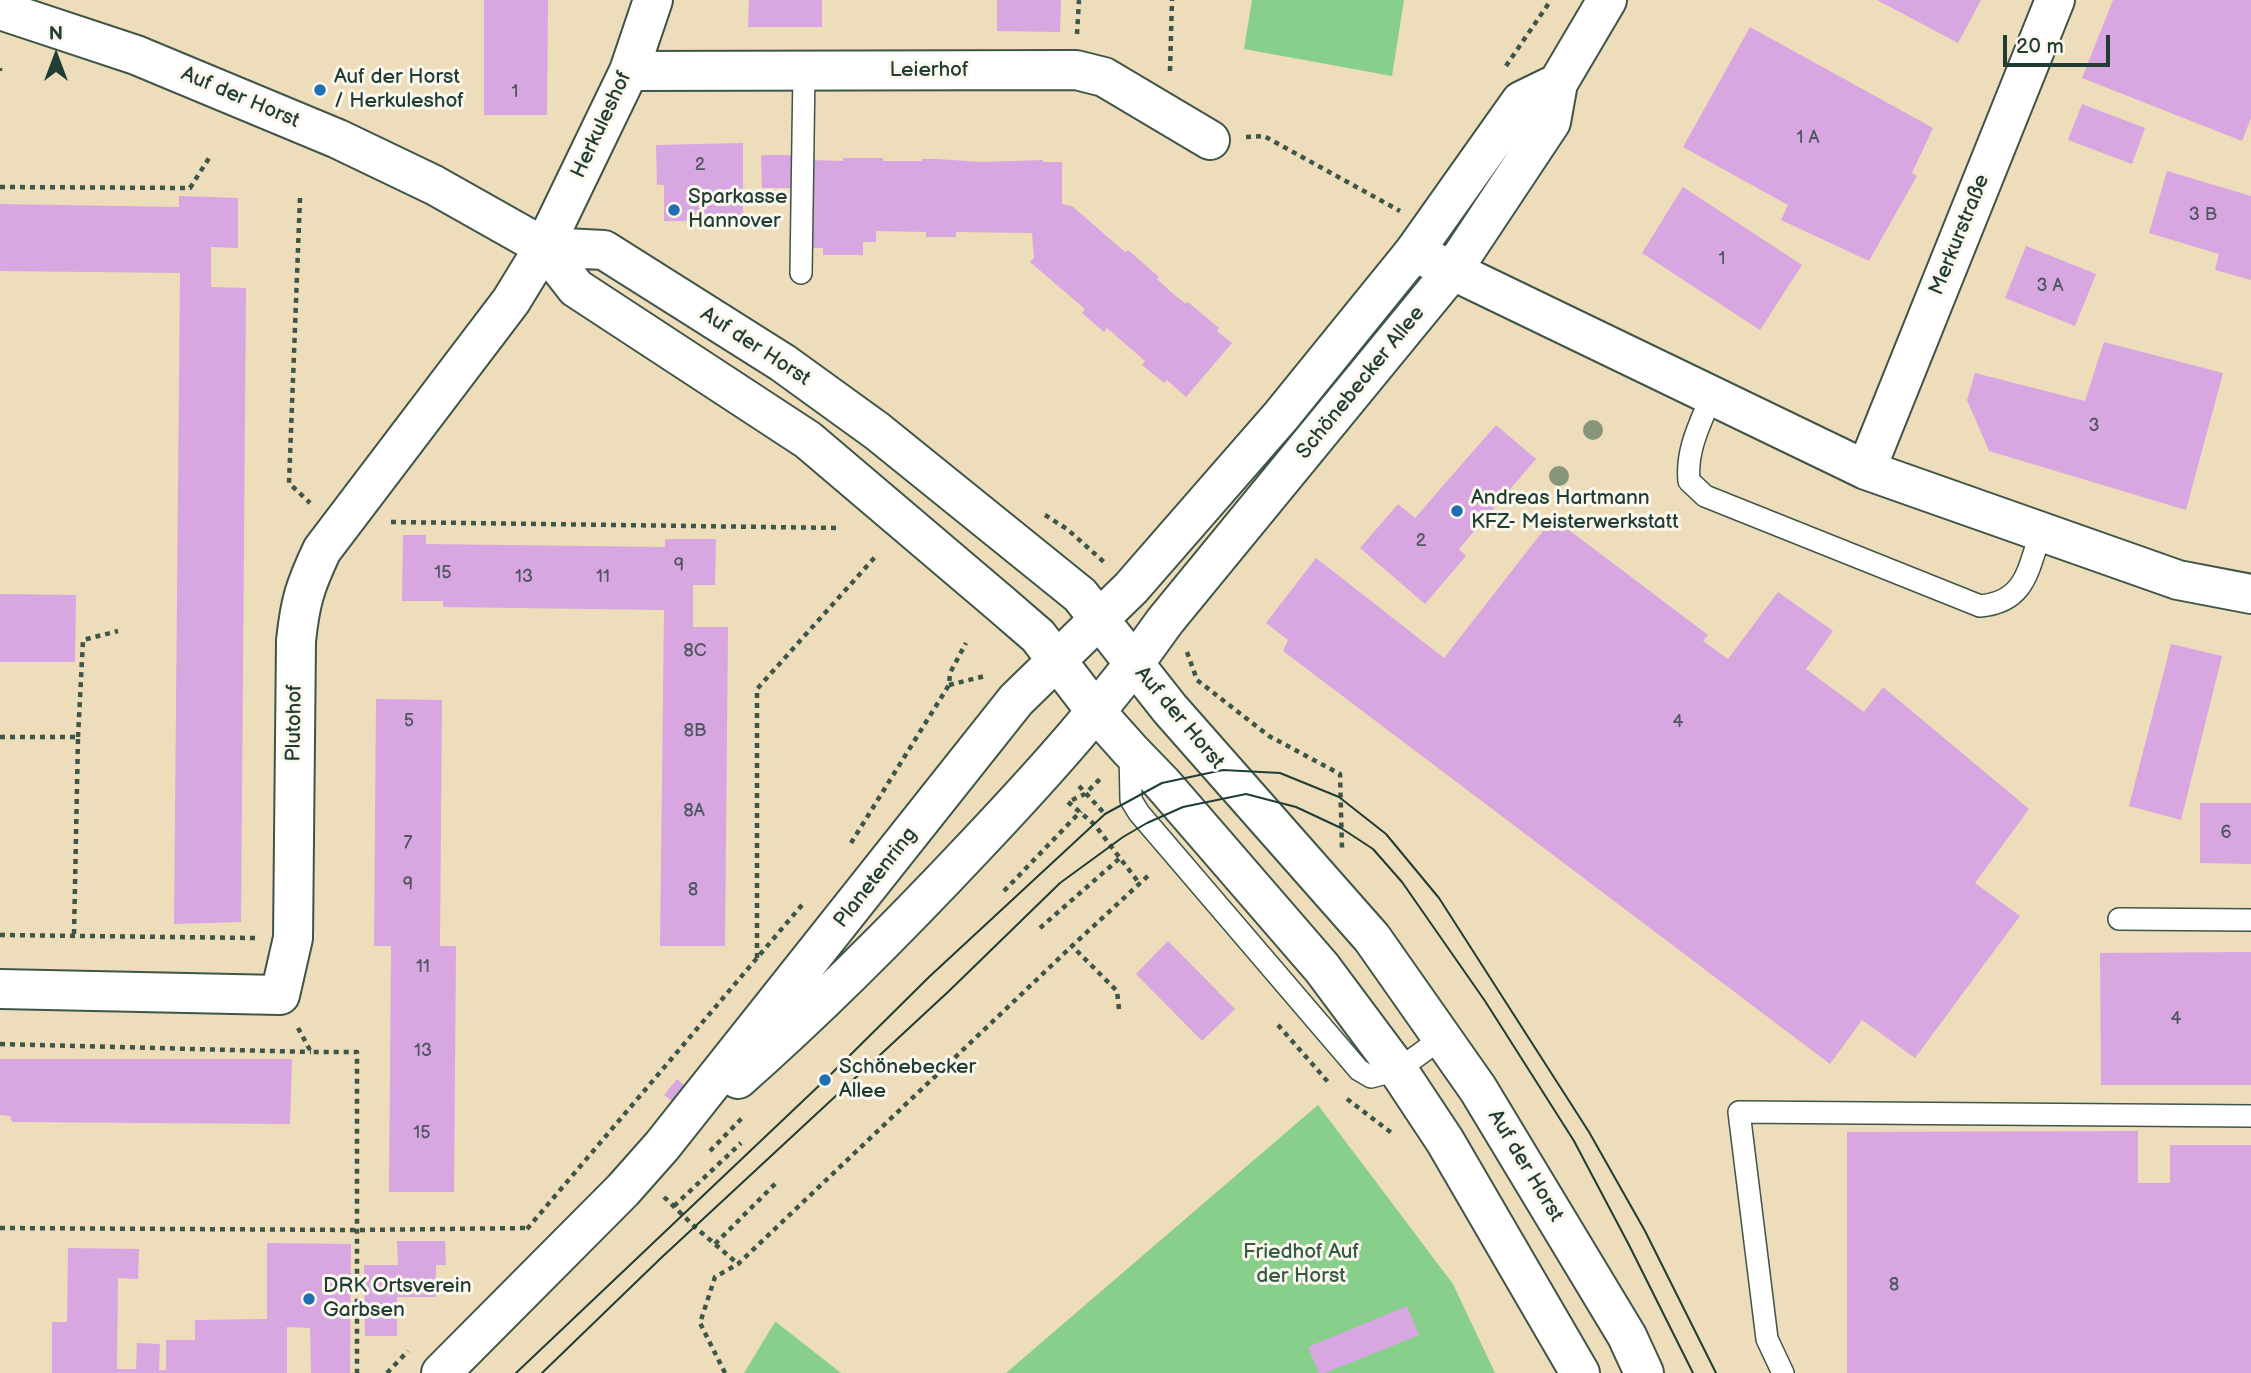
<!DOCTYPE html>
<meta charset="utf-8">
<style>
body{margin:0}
#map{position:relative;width:2251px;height:1373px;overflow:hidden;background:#edddba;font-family:"Balsamiq Sans",sans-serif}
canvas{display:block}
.north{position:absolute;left:21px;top:21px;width:70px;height:70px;-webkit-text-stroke:5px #fbf7ec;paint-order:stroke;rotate:0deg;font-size:19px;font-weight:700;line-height:28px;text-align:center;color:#1f3d34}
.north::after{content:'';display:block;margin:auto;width:24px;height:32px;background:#1f3d34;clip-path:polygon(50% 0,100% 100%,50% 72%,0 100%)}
.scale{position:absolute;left:2003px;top:35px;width:107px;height:32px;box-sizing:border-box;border:4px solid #1f3d34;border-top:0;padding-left:9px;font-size:21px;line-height:24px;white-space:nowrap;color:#1f3d34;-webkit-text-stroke:5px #fbf7ec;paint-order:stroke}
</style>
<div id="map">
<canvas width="2251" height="1373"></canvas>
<div class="north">N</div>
<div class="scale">20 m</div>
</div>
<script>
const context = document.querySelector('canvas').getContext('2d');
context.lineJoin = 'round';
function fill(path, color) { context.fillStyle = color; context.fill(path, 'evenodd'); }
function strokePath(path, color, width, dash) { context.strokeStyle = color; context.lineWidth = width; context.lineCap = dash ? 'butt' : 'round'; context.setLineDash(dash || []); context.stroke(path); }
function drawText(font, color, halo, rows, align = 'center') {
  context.font = font + ' "Balsamiq Sans",sans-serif'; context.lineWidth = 6; context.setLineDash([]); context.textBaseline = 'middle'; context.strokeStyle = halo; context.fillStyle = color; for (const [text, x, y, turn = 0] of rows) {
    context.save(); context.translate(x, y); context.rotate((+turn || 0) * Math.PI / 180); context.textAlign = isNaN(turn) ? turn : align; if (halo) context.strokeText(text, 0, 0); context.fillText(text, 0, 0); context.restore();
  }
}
const green = new Path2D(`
 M 1252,0 L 1404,0 L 1392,76 L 1244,49 Z
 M 1318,1105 L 1453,1284 L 1495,1373 L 1006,1373 Z
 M 775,1322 L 776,1322 L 841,1373 L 744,1373 Z`);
const building = new Path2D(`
 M 484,0 L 548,0 L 547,115 L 484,115 Z
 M 749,0 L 822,0 L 822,27 L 748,27 Z
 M 997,0 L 1061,0 L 1060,32 L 997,31 Z
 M 1877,0 L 1981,0 L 1958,43 Z
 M 2113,0 L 2251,0 L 2251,118 L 2242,141 L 2082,78 Z
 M 1750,27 L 1933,128 L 1912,173 L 1917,176 L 1869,261 L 1781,220 L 1788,205 L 1683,147 Z
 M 2082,104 L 2145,128 L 2132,164 L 2068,140 Z
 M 743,143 L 743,221 L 664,221 L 664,185 L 657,185 L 656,145 Z
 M 761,155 L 794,155 L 795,188 L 762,188 Z
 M 843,158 L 883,158 L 883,161 L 922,161 L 922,159 L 937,159 L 982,162 L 1043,160 L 1043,162 L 1062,162 L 1062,204 L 1072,206 L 1125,252 L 1128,250 L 1159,277 L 1157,279 L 1171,292 L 1186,304 L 1188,302 L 1219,328 L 1217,331 L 1232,343 L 1186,397 L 1167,380 L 1164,383 L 1142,365 L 1145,361 L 1107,328 L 1104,332 L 1082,313 L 1085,309 L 1030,262 L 1034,258 L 1032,233 L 956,232 L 956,237 L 926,237 L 926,232 L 876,231 L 876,242 L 863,242 L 863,255 L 823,255 L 823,248 L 811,248 L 811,160 L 843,161 Z
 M 2167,171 L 2251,196 L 2251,280 L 2215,270 L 2219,254 L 2149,233 Z
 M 1683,187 L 1802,265 L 1760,330 L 1642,253 Z
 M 179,196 L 238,198 L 238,248 L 211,247 L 211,287 L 246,288 L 241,922 L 174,924 L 180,273 L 0,271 L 0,204 L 179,207 Z
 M 2026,246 L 2096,274 L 2075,326 L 2005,298 Z
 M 2104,342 L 2223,373 L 2186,510 L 1989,451 L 1967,400 L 1975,373 L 2085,401 Z
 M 1496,425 L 1536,459 L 1459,549 L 1466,556 L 1425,604 L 1360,548 L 1398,504 L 1415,518 Z
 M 1553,518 L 1708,635 L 1703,641 L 1728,659 L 1778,592 L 1833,631 L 1806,669 L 1864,712 L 1883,687 L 2029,809 L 1975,883 L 2020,916 L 1915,1058 L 1862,1020 L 1830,1064 L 1283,651 L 1288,640 L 1266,623 L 1316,558 L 1444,658 Z
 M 403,535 L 426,535 L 426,544 L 665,547 L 665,539 L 716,539 L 715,585 L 693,585 L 693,627 L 728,627 L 725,946 L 660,946 L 664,610 L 443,607 L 443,601 L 402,601 Z
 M 0,594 L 76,595 L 75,662 L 0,662 Z
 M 2171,644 L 2222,656 L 2181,820 L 2129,806 Z
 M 376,699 L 442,700 L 440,946 L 456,946 L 454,1192 L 389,1192 L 391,946 L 374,946 Z
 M 2200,803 L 2251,803 L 2251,864 L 2200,863 Z
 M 1168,941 L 1235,1009 L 1202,1041 L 1136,974 Z
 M 2251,952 L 2251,1085 L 2101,1085 L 2100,953 Z
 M 0,1059 L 292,1059 L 290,1124 L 12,1122 L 10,1116 L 0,1115 Z
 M 677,1079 L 684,1085 L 672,1101 L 664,1095 Z
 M 2138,1131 L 2138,1183 L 2170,1183 L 2170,1145 L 2251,1145 L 2251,1373 L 1847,1373 L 1847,1132 Z
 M 397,1241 L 445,1241 L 446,1265 L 436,1265 L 436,1297 L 397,1297 L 397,1336 L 365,1336 L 364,1265 L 398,1265 Z
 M 267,1243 L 351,1244 L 350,1373 L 311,1373 L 310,1328 L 287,1327 L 287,1373 L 52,1373 L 52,1322 L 67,1322 L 68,1248 L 139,1249 L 138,1279 L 118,1278 L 117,1369 L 136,1369 L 137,1343 L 160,1344 L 159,1370 L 166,1370 L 166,1340 L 195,1340 L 195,1320 L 267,1319 Z
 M 1407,1306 L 1419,1335 L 1325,1373 L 1319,1373 L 1308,1347 Z`);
const path = new Path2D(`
 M 1077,34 L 1079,0
 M 1506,66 L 1551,0
 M 0,71 L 0,68
 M 1170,71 L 1172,0
 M 1246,137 L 1264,136 L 1400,211
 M 0,187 L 190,188 L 211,155
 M 300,198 L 289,483 L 310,503
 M 1045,515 L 1067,529 L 1104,562
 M 391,522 L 841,528
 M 1187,652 L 1197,680 L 1269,736 L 1340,774 L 1342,848
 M 949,685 L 985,676
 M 0,737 L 78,737 L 74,935
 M 78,737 L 83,640 L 118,631
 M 1079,786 L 1104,813
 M 1072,800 L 1085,794 L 1101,778
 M 1068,802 L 1094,824 L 1139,883
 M 851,843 L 949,685 L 950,673 L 966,643
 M 1004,891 L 1081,811
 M 1040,928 L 1120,858
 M 0,935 L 255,938
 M 757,958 L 757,689 L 875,557
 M 1119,1009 L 1117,991 L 1072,946 L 1151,873
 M 1278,1025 L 1328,1082
 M 298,1028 L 311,1052 L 357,1052 L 357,1373
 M 0,1044 L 311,1052
 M 1347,1099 L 1393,1134
 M 710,1151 L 743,1117
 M 664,1197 L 695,1227 L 738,1264
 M 674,1206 L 741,1143
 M 0,1228 L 357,1230 L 527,1228
 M 527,1229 L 802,905
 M 715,1244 L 777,1182
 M 387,1373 L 408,1351
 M 725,1373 L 700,1323 L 715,1277 L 738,1264 L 1072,946`);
const service = new Path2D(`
 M 801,273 L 804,71
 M 1711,397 C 1700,424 1686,450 1689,481 L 1705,496 L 1980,606 C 2026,602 2028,569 2041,532
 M 1130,750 L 1131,800 L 1139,813 L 1359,1070 L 1371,1077 L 1398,1070 L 1443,1037
 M 2119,919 L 2251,920
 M 1783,1373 L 1767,1339 L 1739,1112 L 2251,1116`);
const minor = new Path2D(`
 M 629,71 L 1076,70 L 1104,77 L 1210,140
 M 1414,252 L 1866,470 L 2178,580 L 2251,594
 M 1866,470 L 2055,0
 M 0,989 L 280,995 L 293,938 L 296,641 C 300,602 305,586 322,550 L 511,301 L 544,247 L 629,71 L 653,0`);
const tertiary = new Path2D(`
 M 0,10 L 136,55 L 338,139 L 434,185 L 544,247 L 576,288 L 808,440 L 1001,604 L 1038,636 L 1097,713 L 1130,750 L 1162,783 L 1322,968 L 1398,1070 L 1445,1141 L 1580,1373
 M 544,247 L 604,250 L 783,363 L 877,431 L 1080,595 L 1170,709 L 1372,938 L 1478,1089 L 1627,1336 L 1644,1373
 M 738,1079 C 822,1005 901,925 977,844 C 1044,773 1109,701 1165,621 L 1452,271 L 1551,122 L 1558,83 L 1607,0
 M 441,1373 L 623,1190 L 662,1146 L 1016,700 L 1131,588 L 1281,416 L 1414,252 L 1521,101 L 1558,83`);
const tram = new Path2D(`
 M 516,1373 L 825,1080 L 929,977 L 1105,814 L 1162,783 L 1223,770 L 1280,773 L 1339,797 L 1386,834 L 1439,898 L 1589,1132 L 1645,1231 L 1716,1373
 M 542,1373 L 661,1258 L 949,991 L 1060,883 L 1123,837 L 1147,823 L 1183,807 L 1246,794 L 1296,807 L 1341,828 L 1373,849 L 1402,882 L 1485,1001 L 1574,1141 L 1629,1245 L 1693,1373`);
const trees = [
 [1593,430],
 [1559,476]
];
const markers = [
 [320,90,7,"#1f6fb2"],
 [674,210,7,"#1f6fb2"],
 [1457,511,7,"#1f6fb2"],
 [825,1080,7,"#1f6fb2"],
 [309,1299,7,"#1f6fb2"]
];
const numberNames = [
 ["1",515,92],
 ["1 A",1808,138],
 ["2",700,165],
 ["3 B",2203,215],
 ["1",1722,259],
 ["3 A",2050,286],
 ["3",2094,426],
 ["2",1421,541],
 ["9",679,566],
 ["15",443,573],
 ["13",524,577],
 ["11",603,577],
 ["8C",695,651],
 ["5",409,721],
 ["4",1678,722],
 ["8B",695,731],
 ["8A",694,811],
 ["6",2226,833],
 ["7",408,843],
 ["9",408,885],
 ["8",693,890],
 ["11",423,967],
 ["4",2176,1019],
 ["13",423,1051],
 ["15",422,1133],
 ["8",1894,1285]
];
const streetNames = [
 ["Leierhof",929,71],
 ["Auf der Horst",240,98,23],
 ["Herkuleshof",602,125,-65],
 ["Merkurstraße",1960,235,-68],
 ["Auf der Horst",755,347,33],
 ["Schönebecker Allee",1361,383,-51],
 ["Auf der Horst",1179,718,50],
 ["Plutohof",295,723,-89],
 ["Planetenring",876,878,-52],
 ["Auf der Horst",1525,1166,59]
];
const poiNames = [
 ["Auf der Horst",334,78],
 ["/ Herkuleshof",334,102],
 ["Sparkasse",688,198],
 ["Hannover",688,222],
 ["Andreas Hartmann",1471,499],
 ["KFZ- Meisterwerkstatt",1471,523],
 ["Schönebecker",839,1068],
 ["Allee",839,1092],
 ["DRK Ortsverein",323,1287],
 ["Garbsen",323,1311]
];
const parkNames = [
 ["Friedhof Auf",1301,1253],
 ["der Horst",1301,1277]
];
fill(green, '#87cf8a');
fill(building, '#d8a6e1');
strokePath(service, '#3e5548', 24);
strokePath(minor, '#3e5548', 42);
strokePath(tertiary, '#3e5548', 42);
strokePath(path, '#3e5548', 4.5, [5, 5]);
strokePath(service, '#fff', 21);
strokePath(minor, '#fff', 38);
strokePath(tertiary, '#fff', 38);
strokePath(tram, '#1f3d34', 2);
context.fillStyle = '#87957a';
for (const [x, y] of trees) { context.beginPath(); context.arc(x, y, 10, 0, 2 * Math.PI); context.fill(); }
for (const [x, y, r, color] of markers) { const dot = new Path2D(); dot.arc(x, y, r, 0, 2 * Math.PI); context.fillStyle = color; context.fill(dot); strokePath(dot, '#fbf7ec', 2.5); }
drawText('18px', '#4d575f', null, numberNames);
drawText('21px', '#1f3d34', '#fbf7ec', streetNames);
drawText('21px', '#1f3d34', '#fbf7ec', poiNames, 'left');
drawText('21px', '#345a45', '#fbf7ec', parkNames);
</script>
